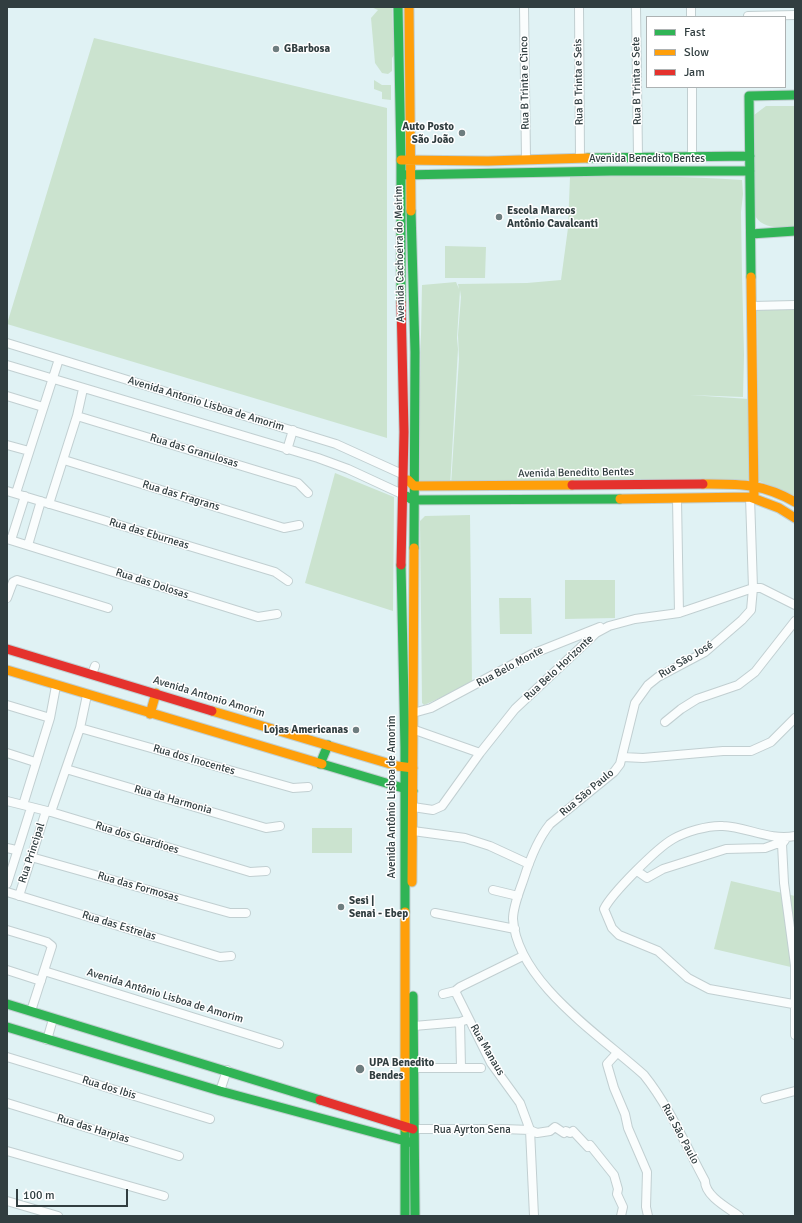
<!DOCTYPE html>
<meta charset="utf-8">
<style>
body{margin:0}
#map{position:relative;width:802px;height:1223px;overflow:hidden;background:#e0f2f4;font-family:Signika,sans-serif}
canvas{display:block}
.frame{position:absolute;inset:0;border:8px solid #313e40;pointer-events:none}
.legend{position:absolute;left:646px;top:16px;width:140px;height:72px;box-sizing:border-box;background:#fff;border:1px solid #adb2b3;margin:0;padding:5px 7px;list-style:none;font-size:12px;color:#313e40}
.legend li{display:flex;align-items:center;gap:8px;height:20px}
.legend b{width:20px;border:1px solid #adb2b3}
.scale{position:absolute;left:16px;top:1189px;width:112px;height:18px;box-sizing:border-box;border:2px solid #313e40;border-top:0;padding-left:5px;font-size:12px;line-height:14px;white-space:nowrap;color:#313e40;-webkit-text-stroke:3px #fff;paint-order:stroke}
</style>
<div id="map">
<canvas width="802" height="1223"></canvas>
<div class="frame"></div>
<ul class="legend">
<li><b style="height:5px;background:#30b455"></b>Fast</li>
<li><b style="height:5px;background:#ff9f0a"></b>Slow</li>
<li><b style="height:5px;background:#e5322d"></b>Jam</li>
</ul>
<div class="scale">100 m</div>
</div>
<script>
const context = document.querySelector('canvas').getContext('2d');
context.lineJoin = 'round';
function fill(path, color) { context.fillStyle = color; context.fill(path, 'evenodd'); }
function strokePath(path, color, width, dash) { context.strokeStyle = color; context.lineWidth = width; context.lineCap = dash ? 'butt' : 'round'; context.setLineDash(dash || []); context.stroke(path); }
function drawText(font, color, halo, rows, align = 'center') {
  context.font = font + ' Signika,sans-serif'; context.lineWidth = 3; context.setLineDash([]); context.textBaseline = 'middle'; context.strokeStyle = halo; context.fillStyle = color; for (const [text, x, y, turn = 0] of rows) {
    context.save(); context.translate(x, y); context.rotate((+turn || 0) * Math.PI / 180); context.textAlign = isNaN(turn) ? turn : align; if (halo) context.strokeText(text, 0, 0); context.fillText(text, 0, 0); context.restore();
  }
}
const green = new Path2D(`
 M 371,7 L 392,7 L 394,55 L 392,58 L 392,71 L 388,74 L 382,73 L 375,63 L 371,18 L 378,10 Z
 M 94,38 L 387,108 L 387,438 L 7,324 Z
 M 374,80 L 382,85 L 391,85 L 391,100 L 382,99 L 382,92 L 374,89 Z
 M 766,106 L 795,106 L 795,227 C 780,227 764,230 755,216 L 754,115 Z
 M 578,176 C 633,176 687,176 742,180 L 743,194 L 741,212 L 742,275 L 744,355 L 743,397 L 690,395 L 749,399 L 750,481 L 451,485 L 459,359 L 458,335 L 461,297 L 460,290 L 457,338 L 458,349 L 450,487 L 418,485 L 422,285 L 456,282 L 459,289 L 458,284 L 527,283 L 561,280 L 568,228 L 570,177 Z
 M 445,246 L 486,247 L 485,278 L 445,278 Z
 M 757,308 L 795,308 L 795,496 L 759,481 Z
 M 335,473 L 394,497 L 393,611 L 305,583 Z
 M 470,515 L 472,684 L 424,705 L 422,703 L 420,521 L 425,516 Z
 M 565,580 L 615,580 L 615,618 L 565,619 Z
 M 499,598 L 531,598 L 532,634 L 500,634 Z
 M 312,828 L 352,828 L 352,853 L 312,853 Z
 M 731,881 L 795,896 L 795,968 L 714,949 Z`);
const street = new Path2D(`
 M 524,7 L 526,159
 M 579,7 L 580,158
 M 636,7 L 638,156
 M 691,7 L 691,17
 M 748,16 L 795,15
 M 692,87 L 692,155
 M 752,306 L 795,305
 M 7,343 L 336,444 L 402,474
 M 7,365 L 318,458 L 348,469 L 402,494
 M 7,396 L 43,407
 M 77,416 L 298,483 L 308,493
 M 7,445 L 29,451
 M 287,450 L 293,430
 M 64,460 L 284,528 L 299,525
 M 7,491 L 275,572 L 288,581
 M 16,493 L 59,359
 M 677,499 L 679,613
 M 49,504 L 77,416 L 83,389
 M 7,539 L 258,617 L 277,614
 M 11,540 L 25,496
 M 28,545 L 41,501
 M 7,598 L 13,582 L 17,580 L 108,608
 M 92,674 L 95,666
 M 7,705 L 50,718
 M 413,713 L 431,708 L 532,654 L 600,627
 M 665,722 L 681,709 L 697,699 L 738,685 L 755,672 L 795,621
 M 80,728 L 293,788 L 308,787
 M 412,729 L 480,753
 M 7,753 L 35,762
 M 622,757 L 643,758 L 723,751 L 751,751 L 771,742 L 795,718
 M 66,769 L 266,828 L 280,826
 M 7,801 L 51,812 L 250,872 L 266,871
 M 23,805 L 50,718 L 56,686
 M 413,807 L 433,810 L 442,806 L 480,753 L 515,709 L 596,633 L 609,626 L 635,619 L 679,613 L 753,588 L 761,588 L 795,605
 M 51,812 L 80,728 L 87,695
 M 413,831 L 465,838 L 490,846 L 529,864
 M 782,844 L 784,883 L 795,965 L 795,1035
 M 7,848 L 16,850
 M 31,857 L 230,913 L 246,913
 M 637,871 L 647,878 L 663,869 L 726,849 L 765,848 L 776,844 L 782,844 L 785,840
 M 7,884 L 31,808
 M 493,890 L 518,896
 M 7,892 L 220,957 L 231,956
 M 19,896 L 46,811
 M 435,913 L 515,929
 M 7,930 L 47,942 L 52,946 L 31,1011
 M 7,970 L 41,981
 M 44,971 L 279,1044
 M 455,991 L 491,1063 L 520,1103 L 530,1130 L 534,1216
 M 443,994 L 455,991 L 460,987 L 523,956
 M 793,1004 L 709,989 L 688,978 L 658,951 L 619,935 L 612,928 L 604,909 C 612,893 657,848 673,839 C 685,832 708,825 723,826 C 747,827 770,841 795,836
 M 460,1022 L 461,1067
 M 414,1026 L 460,1022 L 469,1019
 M 47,1040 L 53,1019
 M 617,1053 L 607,1064 L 614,1088 L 625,1114 L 628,1128 L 647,1172 L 646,1207 L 648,1216
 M 7,1057 L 210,1119
 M 414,1068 L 481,1068
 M 220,1091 L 227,1070
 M 765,1099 L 795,1091
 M 7,1103 L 179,1156
 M 414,1129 L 503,1129 L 530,1130 L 537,1133 L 550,1131 L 555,1127 L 564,1133 L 566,1131 L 570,1133 L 573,1131 L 588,1147 L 590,1145 L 614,1175 L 618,1189 L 617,1194 L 623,1207 L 621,1216
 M 7,1151 L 164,1196
 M 7,1201 L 58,1216
 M 739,1216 C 728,1208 705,1196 705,1181 C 686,1146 669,1106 644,1075 C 601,1036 517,982 513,919 C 513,906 520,890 524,878 C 530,859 538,839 550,824 L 614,772 L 620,764 L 635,703 L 648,685 L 658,677 L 705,652 L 742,620 L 751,610 L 753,588 L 750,497`);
const fast = new Path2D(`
 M 398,7 L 401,160 L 401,302
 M 588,158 L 750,156
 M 401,175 L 611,171 L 750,171
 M 411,211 L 415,352 L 414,548
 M 751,234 L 795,231
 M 751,277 L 749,96 L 795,95
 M 406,496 L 413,500 L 620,499
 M 401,565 L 405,748 L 405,912
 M 320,764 L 328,745
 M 322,764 L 413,791
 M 413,996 L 415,1216
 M 7,1004 L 320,1100
 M 7,1027 L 220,1091 L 413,1143
 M 405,1128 L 405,1216`);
const slow = new Path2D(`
 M 409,7 L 411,211
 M 401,160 L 488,161 L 588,158
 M 751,277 L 754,497
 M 408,480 L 414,486 L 572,485
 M 703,484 C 740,484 762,483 795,502
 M 620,499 L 750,497 L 779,508 L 795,518
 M 7,670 L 322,764
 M 212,711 L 397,766 L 413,768
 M 150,714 L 156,693
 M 412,882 L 414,548
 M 405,912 L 405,1128`);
const jam = new Path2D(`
 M 401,302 L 404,432 L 401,565
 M 572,485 L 703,484
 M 7,649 L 212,711
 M 320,1100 L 413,1129`);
const markers = [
 [276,49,4,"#6e7d7f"],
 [462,133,4,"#6e7d7f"],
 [499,217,4,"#6e7d7f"],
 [356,730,4,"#6e7d7f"],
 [341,907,4,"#6e7d7f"],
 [360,1069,5,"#6e7d7f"]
];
const poiNames = [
 ["GBarbosa",284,49],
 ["Auto Posto",454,127,"right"],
 ["São João",454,140,"right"],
 ["Escola Marcos",507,211],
 ["Antônio Cavalcanti",507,224],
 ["Lojas Americanas",348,730,"right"],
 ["Sesi |",349,901],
 ["Senai - Ebep",349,914],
 ["UPA Benedito",369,1063],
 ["Bendes",369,1076]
];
const streetNames = [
 ["Rua B Trinta e Sete",637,81,-91],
 ["Rua B Trinta e Seis",579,82,-91],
 ["Rua B Trinta e Cinco",525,83,-91],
 ["Avenida Benedito Bentes",647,159],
 ["Avenida Cachoeira do Meirim",400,254,-91],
 ["Avenida Antonio Lisboa de Amorim",206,404,17],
 ["Rua das Granulosas",194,451,17],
 ["Avenida Benedito Bentes",576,473,-1],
 ["Rua das Fragrans",181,496,17],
 ["Rua das Eburneas",149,534,17],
 ["Rua das Dolosas",152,584,18],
 ["Rua São José",686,660,-31],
 ["Rua Belo Monte",510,667,-28],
 ["Rua Belo Horizonte",559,668,-43],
 ["Avenida Antonio Amorim",209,697,17],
 ["Rua dos Inocentes",194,760,16],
 ["Rua São Paulo",587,793,-40],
 ["Avenida Antônio Lisboa de Amorim",392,797,-90],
 ["Rua da Harmonia",173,800,16],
 ["Rua dos Guardioes",137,838,17],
 ["Rua Principal",32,853,-72],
 ["Rua das Formosas",138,887,16],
 ["Rua das Estrelas",119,926,17],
 ["Avenida Antônio Lisboa de Amorim",165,996,17],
 ["Rua Manaus",487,1050,60],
 ["Rua dos Ibis",109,1088,17],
 ["Rua das Harpias",93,1129,17],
 ["Rua Ayrton Sena",472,1130],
 ["Rua São Paulo",680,1134,62]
];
fill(green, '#cbe3cf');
strokePath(street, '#c1cfd1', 10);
strokePath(fast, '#c1cfd1', 11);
strokePath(slow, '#c1cfd1', 11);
strokePath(jam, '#c1cfd1', 11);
strokePath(street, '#fafdfd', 8);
strokePath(fast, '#30b455', 9);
strokePath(slow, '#ff9f0a', 9);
strokePath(jam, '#e5322d', 9);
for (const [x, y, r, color] of markers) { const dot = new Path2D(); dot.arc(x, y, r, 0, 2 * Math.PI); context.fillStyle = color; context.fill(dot); strokePath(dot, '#fff', 1.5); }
drawText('bold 11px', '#313e40', '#fff', poiNames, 'left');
drawText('11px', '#313e40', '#fff', streetNames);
</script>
